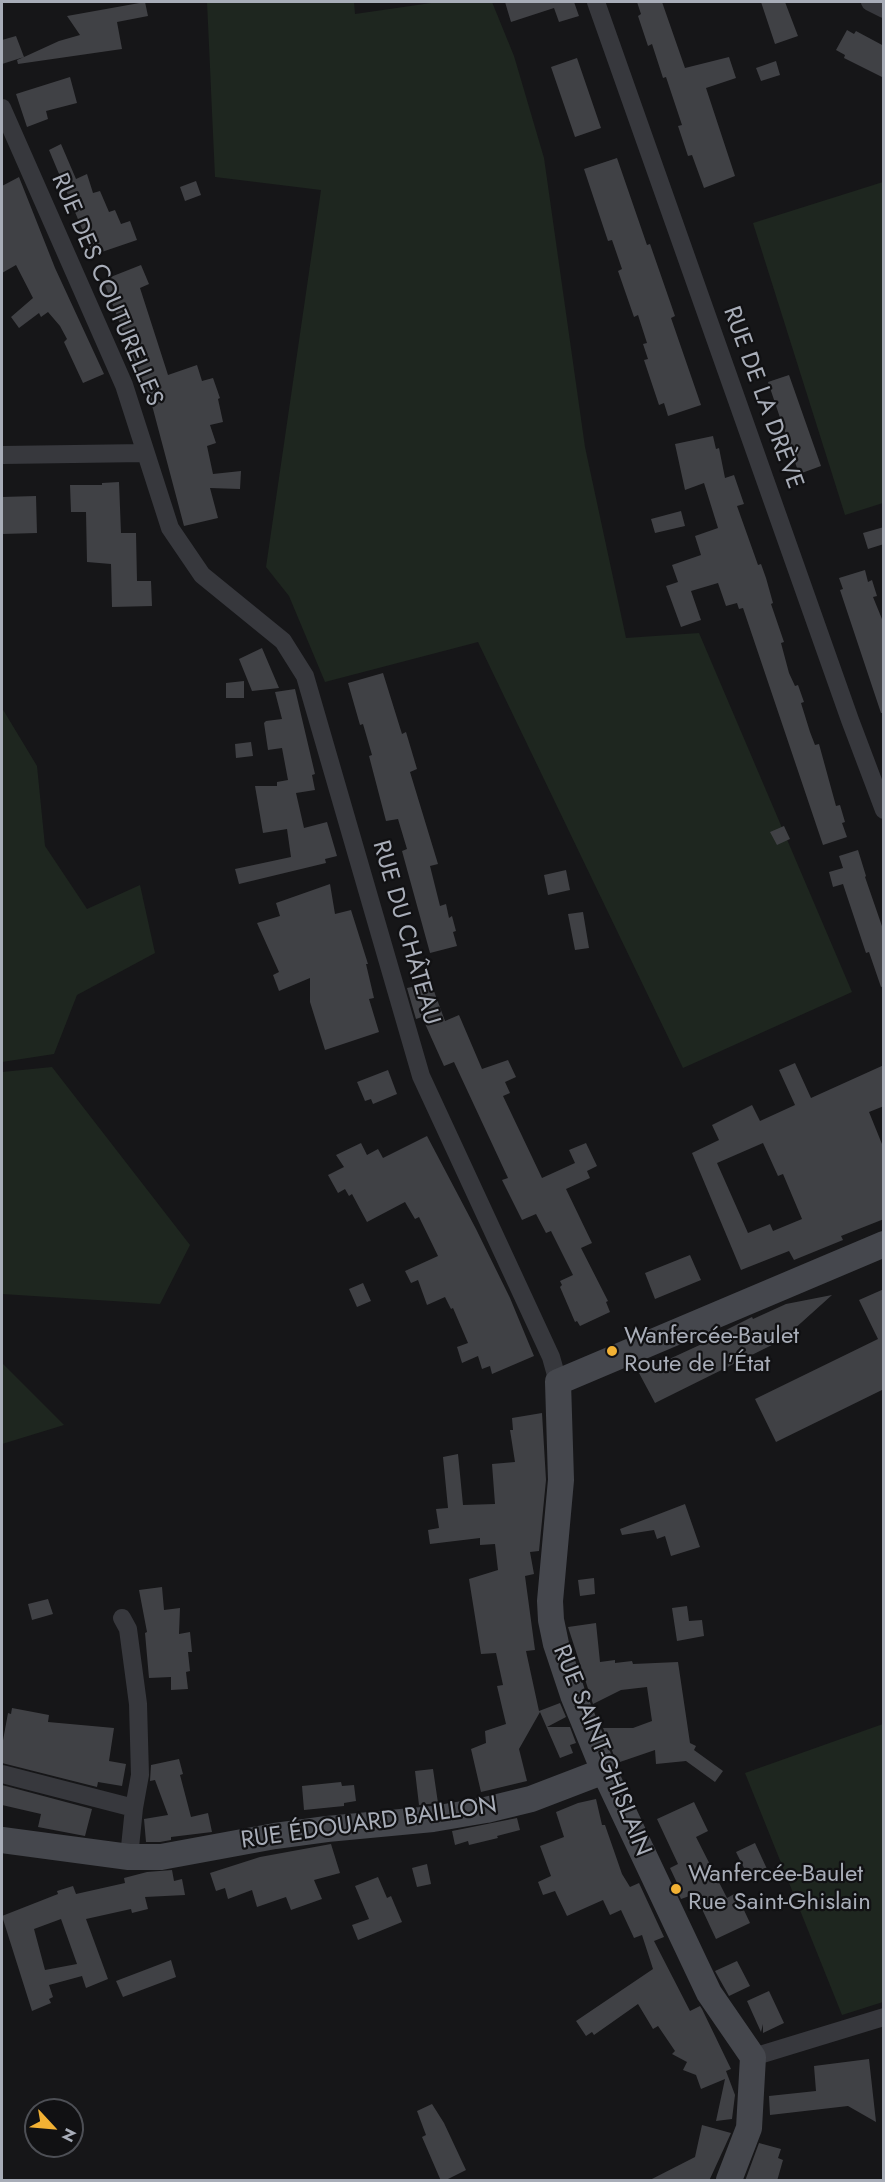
<!DOCTYPE html>
<meta charset="utf-8">
<style>
body{margin:0}
#map{position:relative;width:885px;height:2182px;overflow:hidden;background:#161618;font-family:Jost,sans-serif}
canvas{display:block}
.frame{position:absolute;inset:0;border:3px solid #a8adb8;pointer-events:none}
.north{position:absolute;left:24px;top:2098px;width:60px;height:60px;box-sizing:border-box;background:#111113;border:2px solid #4d4f55;border-radius:50%;rotate:116deg;font-size:16px;font-weight:700;line-height:24px;text-align:center;color:#a8adb8}
.north::after{content:'';display:block;margin:auto;width:21px;height:27px;background:#f2b134;clip-path:polygon(50% 0,100% 100%,50% 72%,0 100%)}
</style>
<div id="map">
<canvas width="885" height="2182"></canvas>
<div class="frame"></div>
<div class="north">N</div>
</div>
<script>
const context = document.querySelector('canvas').getContext('2d');
context.lineJoin = 'round';
function fill(path, color) { context.fillStyle = color; context.fill(path, 'evenodd'); }
function strokePath(path, color, width, dash) { context.strokeStyle = color; context.lineWidth = width; context.lineCap = dash ? 'butt' : 'round'; context.setLineDash(dash || []); context.stroke(path); }
function drawText(font, color, halo, rows, align = 'center') {
  context.font = font + ' Jost,sans-serif'; context.lineWidth = 4.5; context.setLineDash([]); context.textBaseline = 'middle'; context.strokeStyle = halo; context.fillStyle = color; for (const [text, x, y, turn = 0] of rows) {
    context.save(); context.translate(x, y); context.rotate((+turn || 0) * Math.PI / 180); context.textAlign = isNaN(turn) ? turn : align; if (halo) context.strokeText(text, 0, 0); context.fillText(text, 0, 0); context.restore();
  }
}
const green = new Path2D(`
 M 207,2 L 354,2 L 355,14 L 438,2 L 492,2 L 514,56 L 544,158 L 585,447 L 626,638 L 699,633 L 852,992 L 683,1068 L 478,642 L 325,682 L 289,596 L 266,567 L 321,190 L 215,177 Z
 M 883,182 L 883,503 L 845,515 L 753,223 Z
 M 2,708 L 37,766 L 45,846 L 87,909 L 140,885 L 155,953 L 77,995 L 54,1054 L 2,1062 Z
 M 52,1067 L 190,1245 L 160,1304 L 2,1294 L 2,1072 Z
 M 2,1363 L 64,1425 L 2,1444 Z
 M 883,1724 L 883,2002 L 842,2015 L 745,1773 Z`);
const building = new Path2D(`
 M 145,2 L 148,16 L 117,22 L 122,49 L 18,64 L 17,60 L 24,57 L 59,41 L 80,35 L 67,16 Z
 M 505,2 L 574,2 L 579,16 L 559,22 L 554,8 L 511,22 Z
 M 637,2 L 662,2 L 685,68 L 729,57 L 736,78 L 706,88 L 735,176 L 704,188 L 692,155 L 688,156 L 678,126 L 682,125 L 666,77 L 663,78 L 652,44 L 648,46 L 638,16 L 641,14 Z
 M 761,2 L 785,2 L 798,36 L 775,44 Z
 M 847,30 L 854,34 L 856,31 L 884,46 L 884,78 L 844,58 L 845,55 L 836,50 Z
 M 16,36 L 24,57 L 2,64 L 2,40 Z
 M 577,58 L 601,128 L 575,137 L 551,67 Z
 M 776,61 L 780,75 L 761,81 L 756,68 Z
 M 70,77 L 77,103 L 46,111 L 48,119 L 27,127 L 16,94 Z
 M 61,144 L 76,179 L 87,174 L 93,193 L 100,191 L 109,212 L 115,210 L 121,224 L 130,221 L 137,240 L 93,255 L 49,150 Z
 M 617,158 L 647,245 L 650,244 L 675,316 L 671,318 L 701,405 L 668,416 L 664,403 L 659,405 L 644,360 L 648,359 L 643,344 L 647,343 L 638,315 L 634,317 L 618,271 L 622,269 L 612,240 L 608,241 L 584,169 Z
 M 19,177 L 55,268 L 104,374 L 83,383 L 64,342 L 67,339 L 60,326 L 48,312 L 41,317 L 39,313 L 19,328 L 11,317 L 33,298 L 16,265 L 2,273 L 2,186 Z
 M 196,181 L 201,195 L 185,201 L 180,187 Z
 M 141,265 L 149,284 L 140,288 L 168,375 L 197,365 L 202,381 L 213,378 L 220,398 L 218,399 L 223,422 L 210,425 L 216,443 L 207,446 L 213,474 L 241,471 L 240,489 L 210,488 L 218,518 L 184,526 L 153,409 L 103,280 Z
 M 789,375 L 821,466 L 799,474 L 768,382 Z
 M 713,436 L 716,449 L 719,448 L 725,478 L 734,475 L 744,504 L 737,506 L 758,565 L 761,564 L 766,578 L 773,603 L 771,604 L 784,642 L 781,643 L 789,673 L 795,686 L 798,685 L 804,702 L 801,703 L 810,732 L 815,745 L 819,744 L 836,806 L 840,805 L 845,822 L 842,823 L 847,837 L 823,845 L 743,608 L 739,609 L 737,603 L 726,606 L 718,583 L 691,591 L 701,620 L 681,627 L 666,586 L 678,582 L 672,565 L 701,555 L 695,536 L 718,528 L 704,483 L 685,490 L 675,444 Z
 M 119,482 L 121,533 L 136,533 L 137,581 L 151,581 L 152,606 L 112,607 L 111,564 L 87,562 L 86,512 L 71,512 L 70,485 L 102,485 L 102,483 Z
 M 36,496 L 37,533 L 2,534 L 2,497 Z
 M 681,511 L 685,526 L 655,533 L 651,519 Z
 M 884,527 L 884,544 L 868,549 L 863,533 Z
 M 865,570 L 868,582 L 872,580 L 877,596 L 873,597 L 884,624 L 884,713 L 881,713 L 840,590 L 843,589 L 839,578 Z
 M 262,648 L 279,688 L 252,691 L 239,659 Z
 M 383,673 L 402,734 L 406,732 L 417,769 L 410,772 L 438,864 L 430,866 L 440,906 L 446,904 L 449,918 L 452,916 L 456,931 L 453,932 L 457,946 L 430,953 L 402,851 L 407,849 L 398,819 L 386,821 L 369,756 L 372,755 L 363,724 L 360,725 L 348,683 Z
 M 244,681 L 244,698 L 226,698 L 226,683 Z
 M 295,689 L 315,774 L 312,775 L 315,790 L 296,793 L 304,828 L 327,822 L 337,856 L 325,859 L 326,863 L 239,884 L 235,869 L 291,857 L 287,829 L 263,833 L 255,786 L 277,786 L 277,782 L 288,780 L 282,748 L 268,750 L 264,723 L 266,721 L 282,719 L 275,692 Z
 M 251,742 L 253,756 L 236,758 L 235,744 Z
 M 784,826 L 790,839 L 777,845 L 770,832 Z
 M 858,850 L 866,876 L 865,877 L 884,932 L 884,986 L 881,987 L 869,952 L 866,953 L 843,884 L 833,887 L 829,872 L 843,868 L 839,856 Z
 M 566,870 L 570,890 L 548,895 L 544,875 Z
 M 330,884 L 335,914 L 351,910 L 368,964 L 366,964 L 374,998 L 369,999 L 379,1032 L 325,1050 L 310,1002 L 310,978 L 279,991 L 273,975 L 279,972 L 257,923 L 280,916 L 276,903 Z
 M 583,912 L 589,948 L 575,950 L 568,914 Z
 M 431,983 L 445,1021 L 459,1015 L 482,1069 L 508,1060 L 516,1077 L 505,1082 L 510,1093 L 503,1096 L 542,1178 L 575,1163 L 569,1150 L 586,1143 L 597,1166 L 587,1171 L 590,1178 L 566,1189 L 592,1243 L 581,1248 L 608,1301 L 606,1302 L 610,1312 L 580,1326 L 577,1321 L 575,1322 L 560,1287 L 562,1285 L 560,1281 L 573,1275 L 551,1231 L 546,1233 L 536,1214 L 522,1220 L 502,1180 L 508,1178 L 454,1062 L 444,1066 L 422,1017 L 416,1019 L 407,988 Z
 M 795,1063 L 811,1098 L 884,1065 L 884,1106 L 869,1112 L 884,1149 L 884,1219 L 841,1236 L 843,1240 L 794,1260 L 789,1251 L 741,1270 L 692,1153 L 719,1140 L 712,1125 L 752,1105 L 760,1121 L 795,1105 L 779,1070 ZM 763,1143 L 778,1176 L 783,1174 L 802,1219 L 773,1231 L 770,1224 L 748,1233 L 717,1163 Z
 M 388,1070 L 397,1094 L 373,1104 L 371,1099 L 365,1101 L 357,1082 Z
 M 427,1136 L 476,1229 L 510,1298 L 534,1356 L 492,1374 L 490,1366 L 482,1369 L 478,1356 L 462,1363 L 457,1347 L 468,1343 L 453,1308 L 451,1309 L 445,1297 L 427,1305 L 418,1280 L 411,1283 L 405,1271 L 438,1256 L 419,1217 L 415,1219 L 405,1202 L 367,1222 L 352,1194 L 349,1196 L 345,1189 L 338,1193 L 328,1175 L 344,1167 L 336,1155 L 361,1143 L 367,1155 L 378,1149 L 383,1158 Z
 M 690,1255 L 701,1280 L 655,1299 L 645,1273 Z
 M 363,1283 L 371,1301 L 357,1307 L 349,1289 Z
 M 884,1289 L 884,1389 L 776,1442 L 755,1399 L 878,1339 L 859,1300 Z
 M 832,1295 L 782,1340 L 655,1403 L 639,1373 L 717,1337 L 716,1335 L 752,1317 L 753,1319 L 786,1304 Z
 M 542,1413 L 546,1480 L 539,1551 L 530,1552 L 534,1574 L 525,1576 L 535,1650 L 526,1651 L 539,1711 L 560,1703 L 566,1717 L 547,1727 L 570,1727 L 576,1743 L 570,1745 L 573,1753 L 560,1758 L 540,1712 L 519,1749 L 527,1781 L 481,1792 L 471,1749 L 486,1743 L 485,1731 L 506,1724 L 497,1686 L 503,1685 L 496,1653 L 481,1654 L 469,1579 L 498,1570 L 495,1544 L 480,1545 L 480,1538 L 430,1544 L 428,1530 L 439,1528 L 436,1509 L 448,1508 L 443,1457 L 458,1454 L 463,1505 L 495,1504 L 492,1464 L 515,1462 L 510,1430 L 513,1430 L 512,1418 Z
 M 685,1504 L 700,1547 L 671,1556 L 665,1536 L 657,1539 L 654,1530 L 622,1535 L 620,1529 Z
 M 594,1578 L 595,1594 L 580,1596 L 578,1580 Z
 M 162,1587 L 164,1610 L 180,1608 L 179,1634 L 190,1632 L 192,1652 L 188,1652 L 190,1671 L 186,1672 L 188,1689 L 171,1690 L 171,1677 L 149,1678 L 145,1633 L 147,1632 L 139,1590 Z
 M 48,1599 L 53,1614 L 32,1620 L 28,1604 Z
 M 687,1606 L 689,1621 L 702,1620 L 704,1636 L 677,1641 L 672,1608 Z
 M 596,1623 L 600,1662 L 615,1660 L 615,1663 L 632,1661 L 633,1664 L 678,1662 L 690,1743 L 696,1746 L 694,1750 L 723,1771 L 715,1782 L 686,1761 L 656,1764 L 655,1750 L 617,1763 L 603,1728 L 633,1728 L 652,1721 L 647,1687 L 621,1690 L 593,1704 L 568,1627 Z
 M 12,1708 L 49,1715 L 48,1722 L 114,1728 L 109,1761 L 126,1764 L 122,1786 L 98,1782 L 97,1787 L 2,1763 L 2,1746 L 8,1713 L 11,1714 Z
 M 179,1759 L 183,1774 L 180,1775 L 191,1817 L 208,1813 L 212,1832 L 171,1837 L 171,1840 L 160,1842 L 146,1842 L 144,1819 L 168,1815 L 155,1780 L 150,1781 L 151,1765 Z
 M 433,1769 L 438,1803 L 419,1805 L 415,1771 Z
 M 341,1782 L 342,1786 L 354,1785 L 356,1801 L 344,1803 L 344,1806 L 304,1810 L 302,1786 Z
 M 2,1785 L 92,1809 L 85,1836 L 38,1827 L 41,1814 L 2,1805 Z
 M 596,1799 L 602,1825 L 605,1825 L 622,1874 L 630,1887 L 639,1883 L 664,1937 L 654,1941 L 690,2011 L 700,2006 L 702,2009 L 731,2069 L 726,2071 L 735,2095 L 732,2119 L 716,2121 L 725,2079 L 701,2089 L 696,2075 L 683,2070 L 687,2062 L 672,2054 L 675,2051 L 658,2026 L 653,2029 L 638,2004 L 594,2035 L 592,2032 L 586,2036 L 576,2021 L 653,1969 L 642,1935 L 634,1938 L 621,1910 L 610,1915 L 603,1900 L 567,1916 L 555,1891 L 543,1895 L 538,1882 L 551,1876 L 540,1846 L 564,1837 L 556,1812 L 578,1803 Z
 M 694,1802 L 708,1831 L 696,1837 L 727,1898 L 736,1893 L 750,1923 L 716,1939 L 695,1894 L 681,1899 L 675,1886 L 678,1885 L 670,1868 L 678,1864 L 657,1819 Z
 M 517,1818 L 520,1830 L 497,1836 L 498,1838 L 469,1845 L 468,1841 L 455,1845 L 452,1831 Z
 M 755,1843 L 767,1869 L 749,1878 L 736,1852 Z
 M 331,1844 L 340,1873 L 314,1880 L 322,1899 L 291,1910 L 286,1897 L 257,1907 L 252,1890 L 228,1899 L 225,1888 L 216,1891 L 210,1873 L 260,1857 Z
 M 427,1864 L 431,1884 L 417,1887 L 412,1868 Z
 M 172,1870 L 174,1881 L 182,1879 L 185,1895 L 145,1897 L 148,1909 L 132,1913 L 131,1909 L 86,1919 L 108,1979 L 86,1988 L 82,1976 L 49,1985 L 53,1997 L 49,1999 L 51,2003 L 32,2011 L 2,1916 L 58,1894 L 57,1891 L 73,1886 L 76,1894 L 125,1883 L 124,1878 L 147,1872 ZM 61,1919 L 77,1964 L 45,1970 L 34,1929 Z
 M 378,1877 L 387,1898 L 391,1896 L 402,1922 L 358,1940 L 352,1925 L 369,1919 L 355,1886 Z
 M 171,1960 L 176,1977 L 123,1997 L 116,1981 Z
 M 737,1961 L 750,1986 L 729,1996 L 715,1971 Z
 M 769,1991 L 784,2023 L 763,2033 L 763,2024 L 761,2032 L 747,2001 Z
 M 869,2059 L 876,2122 L 848,2106 L 770,2115 L 769,2096 L 816,2091 L 814,2066 Z
 M 432,2104 L 444,2123 L 466,2170 L 444,2181 L 441,2181 L 422,2137 L 426,2135 L 417,2111 Z
 M 702,2125 L 731,2133 L 709,2181 L 648,2181 L 695,2157 Z
 M 759,2143 L 781,2149 L 778,2158 L 783,2160 L 777,2181 L 745,2181 Z`);
const street = new Path2D(`
 M 596,2 L 850,720 L 884,810
 M 870,2 L 884,9
 M 2,108 L 124,385 L 170,528 L 202,575 L 283,641 L 305,676 L 421,1076 L 551,1357 L 558,1382
 M 2,455 L 145,453
 M 122,1618 L 128,1629 L 138,1704 L 140,1775 L 134,1808 L 129,1857
 M 2,1774 L 134,1808
 M 753,2057 L 884,2017`);
const secondary = new Path2D(`
 M 2,1840 L 129,1857 L 161,1857 L 275,1836 L 327,1829 L 433,1819 L 486,1810 L 531,1799 L 604,1771
 M 729,2180 L 749,2128 L 753,2057 L 709,1993 L 604,1771 L 573,1695 L 556,1644 L 551,1620 L 550,1601 L 561,1480 L 558,1382 L 884,1244`);
const markers = [
 [612,1351,6,"#f2b134"],
 [676,1889,6,"#f2b134"]
];
const streetNames = [
 ["RUE DES COUTURELLES",106,290,67],
 ["RUE DE LA DRÈVE",762,398,70],
 ["RUE DU CHÂTEAU",405,933,74],
 ["RUE SAINT-GHISLAIN",601,1751,68],
 ["RUE ÉDOUARD BAILLON",369,1824,-8]
];
const poiNames = [
 ["Wanfercée-Baulet",624,1337],
 ["Route de l'État",624,1365],
 ["Wanfercée-Baulet",688,1875],
 ["Rue Saint-Ghislain",688,1903]
];
fill(green, '#1e261f');
fill(building, '#404145');
strokePath(street, '#37383d', 18);
strokePath(secondary, '#45474d', 26);
for (const [x, y, r, color] of markers) { const dot = new Path2D(); dot.arc(x, y, r, 0, 2 * Math.PI); context.fillStyle = color; context.fill(dot); strokePath(dot, '#111113', 2); }
drawText('24px', '#a8adb8', '#111113', streetNames);
drawText('24px', '#a8adb8', '#111113', poiNames, 'left');
</script>
